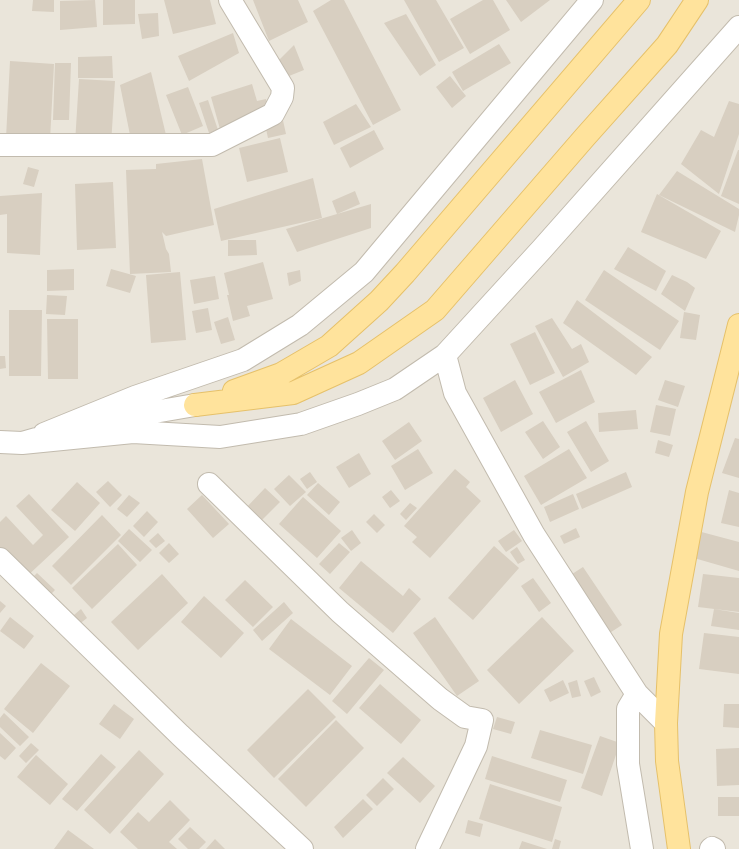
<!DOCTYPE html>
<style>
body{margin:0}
canvas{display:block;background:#f6f3ec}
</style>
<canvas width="739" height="849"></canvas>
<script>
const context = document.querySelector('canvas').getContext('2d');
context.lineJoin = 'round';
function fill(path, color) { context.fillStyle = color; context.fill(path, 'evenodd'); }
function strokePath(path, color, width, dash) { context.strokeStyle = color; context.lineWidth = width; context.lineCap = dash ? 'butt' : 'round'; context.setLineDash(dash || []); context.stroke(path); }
const residential = new Path2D(`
 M 0,0 L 739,0 L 739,849 L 0,849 Z`);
const building = new Path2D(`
 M 33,0 L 54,0 L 54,12 L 32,11 Z
 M 95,0 L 97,27 L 60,30 L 60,1 Z
 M 103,0 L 135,0 L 135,24 L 103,25 Z
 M 164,0 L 210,0 L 216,24 L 173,34 Z
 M 253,0 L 298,0 L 308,22 L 269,41 Z
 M 331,0 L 344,0 L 401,110 L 373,125 L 313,11 Z
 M 404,0 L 436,0 L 464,48 L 439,62 Z
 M 483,0 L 493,0 L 510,30 L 470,54 L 450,19 Z
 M 506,0 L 550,0 L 521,22 Z
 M 158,13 L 159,36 L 142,39 L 138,14 Z
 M 406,14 L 436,65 L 420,76 L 384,23 Z
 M 233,33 L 239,53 L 189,81 L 178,56 Z
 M 499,44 L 511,63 L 463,91 L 452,72 Z
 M 294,45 L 304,70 L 284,78 L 274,65 Z
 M 112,56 L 113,78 L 78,78 L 78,57 Z
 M 10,61 L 54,64 L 50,140 L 6,138 Z
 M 55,63 L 71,63 L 69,120 L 53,120 Z
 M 151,72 L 166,135 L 132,145 L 120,85 Z
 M 450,76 L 466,96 L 452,108 L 436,87 Z
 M 79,79 L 115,81 L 111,145 L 75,143 Z
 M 252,84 L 257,101 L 266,99 L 270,114 L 220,129 L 211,97 Z
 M 188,87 L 203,126 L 182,135 L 166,95 Z
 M 208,100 L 218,130 L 209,133 L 199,103 Z
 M 729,101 L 739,104 L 739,134 L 719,194 L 681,164 L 701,130 L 714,137 Z
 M 356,104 L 371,127 L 334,145 L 323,122 Z
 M 282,116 L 286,134 L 268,138 L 264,120 Z
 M 374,130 L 384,149 L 350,168 L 340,148 Z
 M 280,138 L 288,172 L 247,182 L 239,148 Z
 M 738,150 L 739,150 L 739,204 L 721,196 Z
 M 202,159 L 214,225 L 166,236 L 162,232 L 166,249 L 169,254 L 171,272 L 130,274 L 126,170 L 156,169 L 156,164 Z
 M 28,167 L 39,170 L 34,187 L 23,184 Z
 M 677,171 L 739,209 L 739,215 L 735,232 L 659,195 Z
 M 313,178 L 322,218 L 221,241 L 214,209 Z
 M 113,182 L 116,248 L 77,250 L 75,184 Z
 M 355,191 L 360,204 L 337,214 L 332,201 Z
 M 42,193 L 40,255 L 7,253 L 7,214 L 0,215 L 0,196 Z
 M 657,194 L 721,231 L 706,259 L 641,232 Z
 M 371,204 L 371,228 L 297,252 L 286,229 Z
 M 228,240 L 256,240 L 257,255 L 228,256 Z
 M 628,247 L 666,271 L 656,291 L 614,269 Z
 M 263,262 L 273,299 L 247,306 L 250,316 L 233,321 L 227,295 L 229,295 L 224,273 Z
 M 74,269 L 74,290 L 47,291 L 47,270 Z
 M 111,269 L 136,276 L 130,293 L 106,286 Z
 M 300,270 L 301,281 L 289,286 L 287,273 Z
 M 604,270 L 679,321 L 660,350 L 585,300 Z
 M 180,272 L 186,340 L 151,343 L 146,275 Z
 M 672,275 L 687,282 L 695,288 L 685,311 L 661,294 Z
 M 215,276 L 219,299 L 194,304 L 190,280 Z
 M 47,295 L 67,296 L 65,315 L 46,314 Z
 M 577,300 L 652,357 L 636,375 L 563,323 Z
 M 208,308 L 212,330 L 196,333 L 192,311 Z
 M 9,310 L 42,310 L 41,376 L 9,376 Z
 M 684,312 L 700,315 L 696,340 L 680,338 Z
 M 228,317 L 235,340 L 221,344 L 214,322 Z
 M 552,318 L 572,349 L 581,344 L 589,362 L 563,377 L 535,326 Z
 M 47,319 L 78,319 L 78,379 L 48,379 Z
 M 535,332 L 555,373 L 530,385 L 510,344 Z
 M 0,356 L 5,356 L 6,368 L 0,369 Z
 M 581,370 L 595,402 L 556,423 L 539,392 Z
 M 515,380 L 533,414 L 501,432 L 483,398 Z
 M 665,380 L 685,386 L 678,407 L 658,400 Z
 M 656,405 L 676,409 L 670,436 L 650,432 Z
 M 636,410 L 638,429 L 599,432 L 598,413 Z
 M 543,421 L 560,447 L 543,459 L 525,432 Z
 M 586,421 L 609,461 L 591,472 L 567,432 Z
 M 409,422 L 422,441 L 395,460 L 382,441 Z
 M 735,438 L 739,439 L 739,478 L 722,473 Z
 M 658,440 L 673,445 L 669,457 L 655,453 Z
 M 418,449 L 433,473 L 405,490 L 391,466 Z
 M 569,449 L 587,478 L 541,505 L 524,476 Z
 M 359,453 L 371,474 L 349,488 L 336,467 Z
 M 455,469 L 470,482 L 466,487 L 481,501 L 430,558 L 412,542 L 417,537 L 404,526 Z
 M 310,472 L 317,482 L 307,489 L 300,479 Z
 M 626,472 L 632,487 L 582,509 L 576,494 Z
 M 289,475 L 306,492 L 290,506 L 274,489 Z
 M 108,481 L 122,495 L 110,507 L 96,492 Z
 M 77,482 L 100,503 L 75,531 L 51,510 Z
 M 318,483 L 340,502 L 329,515 L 307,495 Z
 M 265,488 L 280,502 L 260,522 L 246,508 Z
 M 391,490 L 400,501 L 390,508 L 382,497 Z
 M 729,490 L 739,493 L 739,527 L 721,523 Z
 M 29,494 L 69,537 L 24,579 L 0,552 L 0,522 L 6,516 L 33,545 L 43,535 L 16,506 Z
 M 573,494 L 579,509 L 550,522 L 544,507 Z
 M 129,495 L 140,503 L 127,517 L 117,509 Z
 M 202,495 L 229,524 L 213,538 L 187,509 Z
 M 303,497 L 341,531 L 317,558 L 279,524 Z
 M 410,503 L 417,508 L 406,520 L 400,514 Z
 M 147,511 L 158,522 L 144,537 L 133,526 Z
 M 374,514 L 385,525 L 377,533 L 366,522 Z
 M 102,515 L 121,535 L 71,585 L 52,566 Z
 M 576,528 L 580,537 L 564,544 L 560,536 Z
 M 129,529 L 152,550 L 140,562 L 118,541 Z
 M 352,530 L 361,543 L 351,551 L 341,538 Z
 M 514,530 L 522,541 L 506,552 L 498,541 Z
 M 694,530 L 739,542 L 739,571 L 687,556 Z
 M 158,533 L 165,541 L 156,548 L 149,541 Z
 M 169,543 L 179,554 L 169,563 L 159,553 Z
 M 339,543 L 350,552 L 330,574 L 319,564 Z
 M 118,544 L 137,565 L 92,609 L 72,588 Z
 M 494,546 L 519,568 L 473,620 L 448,598 Z
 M 517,547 L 525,560 L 518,564 L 510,552 Z
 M 361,561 L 403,596 L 409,588 L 421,599 L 393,633 L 339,588 Z
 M 583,567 L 622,625 L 608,634 L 569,576 Z
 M 37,573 L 55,590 L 46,599 L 28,582 Z
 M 162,574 L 188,603 L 138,650 L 111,622 Z
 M 703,574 L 739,578 L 739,612 L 698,607 Z
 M 533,578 L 551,603 L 539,612 L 521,586 Z
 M 245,580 L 273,607 L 253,627 L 225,600 Z
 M 204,596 L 244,633 L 221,658 L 181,622 Z
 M 0,601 L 6,606 L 0,613 Z
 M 284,602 L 293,613 L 262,641 L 253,630 Z
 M 81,609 L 87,618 L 73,629 L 67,621 Z
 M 714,609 L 739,613 L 739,630 L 711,626 Z
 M 10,617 L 34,636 L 24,649 L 0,631 Z
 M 435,617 L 479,681 L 457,696 L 413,633 Z
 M 542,617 L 574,651 L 519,704 L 487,670 Z
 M 291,619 L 352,666 L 330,695 L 269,649 Z
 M 704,633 L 739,637 L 739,674 L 699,669 Z
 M 369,658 L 384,670 L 347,714 L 332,701 Z
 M 41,663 L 70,686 L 33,733 L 4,709 Z
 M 594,677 L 601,692 L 591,697 L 584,681 Z
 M 563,680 L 569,693 L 550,702 L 544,690 Z
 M 577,680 L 581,696 L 572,698 L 568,683 Z
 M 380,684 L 421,720 L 401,744 L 359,708 Z
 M 308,689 L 336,717 L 274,778 L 247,750 Z
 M 114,704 L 134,719 L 120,739 L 99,724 Z
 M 724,704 L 739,704 L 739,728 L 723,727 Z
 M 4,713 L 29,737 L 20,746 L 0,727 L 0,718 Z
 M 497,717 L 515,722 L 511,734 L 493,729 Z
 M 336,720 L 364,748 L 306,807 L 278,779 Z
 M 540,730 L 592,745 L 583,774 L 531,758 Z
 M 0,733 L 16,748 L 5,760 L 0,756 Z
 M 600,736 L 620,743 L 602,796 L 581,788 Z
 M 31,743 L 39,750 L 26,763 L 19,756 Z
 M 739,748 L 739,785 L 717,786 L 716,749 Z
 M 139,750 L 164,774 L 110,834 L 84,810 Z
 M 101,754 L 116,767 L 77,811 L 62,799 Z
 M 36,755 L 68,784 L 50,805 L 17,777 Z
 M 492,756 L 567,780 L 560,802 L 485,779 Z
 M 403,757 L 435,786 L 420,803 L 387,773 Z
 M 383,778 L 394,789 L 377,806 L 366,795 Z
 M 490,784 L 562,807 L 552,842 L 479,819 Z
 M 718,797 L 739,797 L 739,816 L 718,816 Z
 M 363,799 L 373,809 L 343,838 L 334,827 Z
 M 170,800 L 190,820 L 169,842 L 177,849 L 138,849 L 120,832 L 138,812 L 149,822 Z
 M 468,820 L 483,824 L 480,837 L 465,833 Z
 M 190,827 L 206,842 L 199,849 L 188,849 L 178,839 Z
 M 68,830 L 94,849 L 54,849 Z
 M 215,839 L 225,849 L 206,849 Z
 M 555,839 L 561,841 L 559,849 L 552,849 Z
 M 522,841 L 547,849 L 519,849 Z`);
const minor = new Path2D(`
 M 0,145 L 212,145 L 273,114 L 282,97 L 283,88 L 230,0
 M 445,355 L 455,393 L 534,535 L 637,694
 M 102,421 L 195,405
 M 44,434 L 135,397 L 243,360 L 300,325 L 364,272 L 592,0
 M 0,442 L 22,443 L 36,439
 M 22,443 L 133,432 L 220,437 L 301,424 L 358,404 L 395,389 L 445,355 L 542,249 L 739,27
 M 209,484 L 340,612 L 440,699 L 465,717 L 482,720 L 476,746 L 427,849
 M 0,559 L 180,735 L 302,849
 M 642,849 L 628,764 L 628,709 L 637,694 L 666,723
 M 711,849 L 712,848 L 714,849`);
const major = new Path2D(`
 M 234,391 L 281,374 L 329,346 L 379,301 L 405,273 L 639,0
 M 195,405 L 293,393 L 359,363 L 435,310 L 585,137 L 667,45 L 697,0
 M 679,849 L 667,761 L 666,723 L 671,634 L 697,492 L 739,325`);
fill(residential, '#eae5da');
fill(building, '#d8cfc1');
strokePath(minor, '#c2bbae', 24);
strokePath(major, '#e6c16a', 24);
strokePath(minor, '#fff', 22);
strokePath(major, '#ffe39c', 22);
</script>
